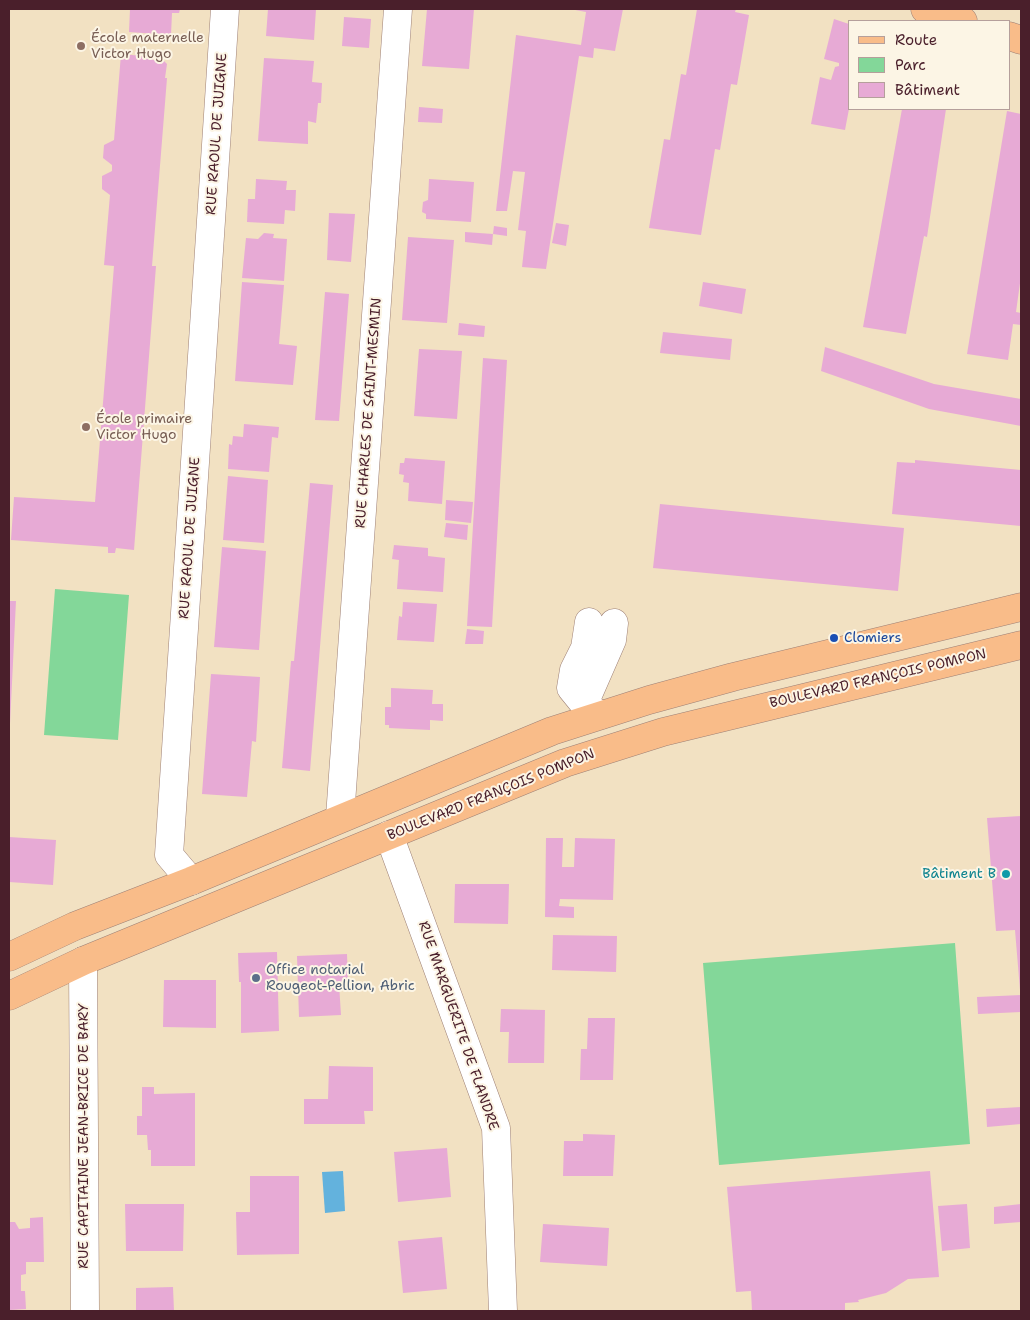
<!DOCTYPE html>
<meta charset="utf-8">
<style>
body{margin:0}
#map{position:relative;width:1030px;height:1320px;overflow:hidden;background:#f2e1c2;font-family:"Shantell Sans",sans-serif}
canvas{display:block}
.frame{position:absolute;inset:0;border:10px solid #4a1f2b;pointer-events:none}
.legend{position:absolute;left:848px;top:20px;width:162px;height:90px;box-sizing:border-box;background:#fcf5e5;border:1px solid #b59f9b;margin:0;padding:6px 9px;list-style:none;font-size:15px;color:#4a1f2b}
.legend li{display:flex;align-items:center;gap:10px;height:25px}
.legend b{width:25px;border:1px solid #b59f9b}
</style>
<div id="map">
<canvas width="1030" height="1320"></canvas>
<div class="frame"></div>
<ul class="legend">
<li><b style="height:6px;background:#f9bc89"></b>Route</li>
<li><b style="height:14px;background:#83d799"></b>Parc</li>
<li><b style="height:14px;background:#e7aad5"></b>Bâtiment</li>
</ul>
</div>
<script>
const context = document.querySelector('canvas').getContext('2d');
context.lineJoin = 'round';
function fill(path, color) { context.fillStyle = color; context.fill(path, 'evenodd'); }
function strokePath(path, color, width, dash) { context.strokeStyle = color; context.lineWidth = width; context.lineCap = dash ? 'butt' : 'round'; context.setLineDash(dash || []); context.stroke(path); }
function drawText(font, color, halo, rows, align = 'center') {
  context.font = font + ' "Shantell Sans",sans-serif'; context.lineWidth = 4; context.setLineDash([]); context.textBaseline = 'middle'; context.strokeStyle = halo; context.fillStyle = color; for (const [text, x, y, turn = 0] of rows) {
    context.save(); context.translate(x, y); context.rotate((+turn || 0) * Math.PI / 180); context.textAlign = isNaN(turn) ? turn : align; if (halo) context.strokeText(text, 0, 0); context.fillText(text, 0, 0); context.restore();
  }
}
const green = new Path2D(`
 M 55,589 L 129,595 L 118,740 L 44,735 Z
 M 955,943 L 970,1144 L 719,1165 L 703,963 Z`);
const water = new Path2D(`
 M 343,1171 L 345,1211 L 325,1213 L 322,1172 Z`);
const building = new Path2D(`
 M 130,9 L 180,9 L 179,13 L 172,13 L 171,35 L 129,32 Z
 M 268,9 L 316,9 L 314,40 L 266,36 Z
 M 427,9 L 474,9 L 469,69 L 422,66 Z
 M 570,9 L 623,9 L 615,51 L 594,48 L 593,58 L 579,56 L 546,269 L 522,267 L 526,231 L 518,230 L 525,172 L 513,171 L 507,211 L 496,211 L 516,35 L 581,45 L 586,12 Z
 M 697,9 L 736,9 L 735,12 L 749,15 L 737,85 L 731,84 L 720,150 L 715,149 L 701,235 L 649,228 L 664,139 L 670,140 L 681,74 L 686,75 Z
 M 344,17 L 371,19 L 369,48 L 342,46 Z
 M 834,19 L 849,24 L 849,109 L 845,130 L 811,124 L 820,77 L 831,80 L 835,67 L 839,66 L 839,63 L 824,59 Z
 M 121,54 L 153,57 L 153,60 L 163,60 L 167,64 L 165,78 L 167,78 L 152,266 L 156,266 L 134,550 L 116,548 L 115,553 L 108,553 L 108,547 L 11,540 L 14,497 L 95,502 L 114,266 L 104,265 L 110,195 L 102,189 L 102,176 L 112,171 L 112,165 L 103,158 L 104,145 L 114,140 Z
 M 264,58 L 314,61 L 312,82 L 322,83 L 321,103 L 318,103 L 316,123 L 308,121 L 308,144 L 258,141 Z
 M 419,107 L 443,109 L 442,123 L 418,122 Z
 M 902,109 L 946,109 L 927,237 L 924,236 L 906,334 L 863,327 Z
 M 1007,111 L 1021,114 L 1021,276 L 1016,312 L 1021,313 L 1021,325 L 1013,324 L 1008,360 L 967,354 Z
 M 256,179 L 287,181 L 286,190 L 296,190 L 295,211 L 285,210 L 284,224 L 247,222 L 248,199 L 255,199 Z
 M 429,179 L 474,182 L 471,222 L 426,219 L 426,214 L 422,212 L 423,202 L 428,200 Z
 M 329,213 L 355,214 L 351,262 L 327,260 Z
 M 556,223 L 569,225 L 566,246 L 552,243 Z
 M 494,226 L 507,228 L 507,236 L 493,234 Z
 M 465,232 L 493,234 L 492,245 L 465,242 Z
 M 264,233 L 274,234 L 273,238 L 287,239 L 284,281 L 242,278 L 246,238 L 258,239 Z
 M 408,237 L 454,240 L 447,323 L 402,320 Z
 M 242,282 L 284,285 L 279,344 L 297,346 L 293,385 L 235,381 Z
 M 703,282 L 746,289 L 742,314 L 699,306 Z
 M 325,292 L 349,294 L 339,421 L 315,420 Z
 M 459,323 L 485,326 L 484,337 L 458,335 Z
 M 663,332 L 732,339 L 730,360 L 660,353 Z
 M 825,347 L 934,384 L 1021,399 L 1021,426 L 929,409 L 821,371 Z
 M 419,349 L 462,351 L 457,419 L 414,416 Z
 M 483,358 L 507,360 L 492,627 L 467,626 Z
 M 244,424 L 279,427 L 278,438 L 272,437 L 269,472 L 228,469 L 229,444 L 232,445 L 233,436 L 243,437 Z
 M 405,458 L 445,461 L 442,504 L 408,501 L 409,483 L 403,482 L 404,475 L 399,474 L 400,463 L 404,463 Z
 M 915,460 L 1021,470 L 1021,526 L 892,514 L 897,462 L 915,463 Z
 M 228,476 L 268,480 L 264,543 L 223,540 Z
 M 310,483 L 333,485 L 310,771 L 282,768 L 291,661 L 294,661 Z
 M 446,500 L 473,502 L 471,523 L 445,520 Z
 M 660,504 L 904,528 L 898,591 L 653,568 Z
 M 446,523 L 468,525 L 467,540 L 444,537 Z
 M 394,545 L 428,548 L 428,556 L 445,558 L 443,592 L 397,589 L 399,560 L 392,559 Z
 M 222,547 L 266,551 L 259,650 L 214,647 Z
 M 9,601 L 16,601 L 10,724 L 9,724 Z
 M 403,602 L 437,604 L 434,642 L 397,640 L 399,616 L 402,617 Z
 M 467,629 L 484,631 L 483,644 L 465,644 Z
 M 211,674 L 260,677 L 256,742 L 252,741 L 247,797 L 202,794 Z
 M 391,688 L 433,690 L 432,704 L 443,704 L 443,721 L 430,720 L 430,730 L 389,728 L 389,725 L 385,725 L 385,707 L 391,707 Z
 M 1021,816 L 1021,990 L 1020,990 L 1015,930 L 996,931 L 987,818 Z
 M 9,837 L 56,840 L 53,885 L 9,882 Z
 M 546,838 L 563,838 L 562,867 L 574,867 L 575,838 L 615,839 L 613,900 L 560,899 L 559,906 L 574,907 L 574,918 L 545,917 Z
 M 455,884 L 509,884 L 508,924 L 454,923 Z
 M 553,935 L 617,936 L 616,972 L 552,970 Z
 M 277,952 L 279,1031 L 241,1033 L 241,982 L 239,982 L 238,953 Z
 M 347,954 L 348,983 L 339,984 L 341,1015 L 299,1017 L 297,956 Z
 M 164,980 L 216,980 L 216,1028 L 163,1027 Z
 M 1021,995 L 1021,1012 L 978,1014 L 977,997 Z
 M 501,1009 L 545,1010 L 544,1063 L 508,1063 L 509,1032 L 500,1032 Z
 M 588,1018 L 615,1018 L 613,1080 L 580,1080 L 581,1049 L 587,1049 Z
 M 329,1066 L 373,1067 L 373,1111 L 364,1111 L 365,1124 L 304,1124 L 304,1099 L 328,1099 Z
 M 142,1087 L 154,1087 L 154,1094 L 195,1093 L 195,1166 L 151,1166 L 151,1150 L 148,1150 L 147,1135 L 137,1135 L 137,1116 L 142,1116 Z
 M 1021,1107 L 1021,1124 L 987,1127 L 986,1109 Z
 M 583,1134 L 615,1135 L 613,1176 L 563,1176 L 564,1141 L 583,1141 Z
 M 447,1148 L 451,1197 L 398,1202 L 394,1152 Z
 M 930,1171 L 939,1277 L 908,1279 L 886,1293 L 858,1300 L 859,1302 L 845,1303 L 845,1311 L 752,1311 L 751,1291 L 736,1292 L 727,1187 Z
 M 250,1176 L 299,1176 L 299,1254 L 237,1255 L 236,1212 L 250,1212 Z
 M 125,1204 L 184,1204 L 183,1251 L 126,1251 Z
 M 967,1204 L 970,1248 L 942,1251 L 938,1206 Z
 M 1021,1204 L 1021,1222 L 994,1224 L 994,1207 Z
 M 43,1217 L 44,1262 L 26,1262 L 26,1274 L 21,1275 L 21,1291 L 25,1291 L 26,1309 L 9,1310 L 9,1222 L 15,1222 L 19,1229 L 30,1228 L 30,1218 Z
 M 543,1224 L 609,1228 L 607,1266 L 540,1262 Z
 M 442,1237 L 447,1289 L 403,1293 L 398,1241 Z
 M 173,1287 L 174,1311 L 136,1311 L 136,1288 Z`);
const minor = new Path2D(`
 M 584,704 L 571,688 L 574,670 L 585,648 L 589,622
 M 600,715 L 584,704 L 612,640 L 614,623
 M 340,817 L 398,9
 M 389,835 L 496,1128 L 503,1311
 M 191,881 L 169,855 L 225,9
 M 83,961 L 85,1311`);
const major = new Path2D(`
 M 925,9 L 963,21
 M 1009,36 L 1021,40
 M 9,957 L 75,926 L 191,881 L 552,731 L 649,700 L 733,677 L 1021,607
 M 9,996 L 83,961 L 565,763 L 663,732 L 1021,645`);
const markers = [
 [81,46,5,"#8d6e63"],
 [86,427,5,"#8d6e63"],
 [834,638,5,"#1a4fb4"],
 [1006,874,5,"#0f9aa8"],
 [256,978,5,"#5c6f8a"]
];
const educationNames = [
 ["École maternelle",91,38],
 ["Victor Hugo",91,54],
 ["École primaire",96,419],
 ["Victor Hugo",96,435]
];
const streetNames = [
 ["RUE RAOUL DE JUIGNE",217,134,-86],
 ["RUE CHARLES DE SAINT-MESMIN",369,413,-86],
 ["RUE RAOUL DE JUIGNE",190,538,-86],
 ["BOULEVARD FRANÇOIS POMPON",878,679,-13],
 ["BOULEVARD FRANÇOIS POMPON",491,795,-22],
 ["RUE MARGUERITE DE FLANDRE",458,1026,71],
 ["RUE CAPITAINE JEAN-BRICE DE BARY",84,1136,-90]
];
const transitNames = [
 ["Clomiers",844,638]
];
const cultureNames = [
 ["Bâtiment B",996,874]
];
const serviceNames = [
 ["Office notarial",266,970],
 ["Rougeot-Pellion, Abric",266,986]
];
fill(green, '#83d799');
fill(water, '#63b2dd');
fill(building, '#e7aad5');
strokePath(minor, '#9e8076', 29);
strokePath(major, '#9e8076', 29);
strokePath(minor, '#fff', 28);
strokePath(major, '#f9bc89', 28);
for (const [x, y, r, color] of markers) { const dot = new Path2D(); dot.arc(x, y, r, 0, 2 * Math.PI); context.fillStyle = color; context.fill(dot); strokePath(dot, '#fcf5e5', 2); }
drawText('14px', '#785e54', '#fcf5e5', educationNames, 'left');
drawText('14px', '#4a1f2b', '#fcf5e5', streetNames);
drawText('14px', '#164399', '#fcf5e5', transitNames, 'left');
drawText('14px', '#0d838f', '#fcf5e5', cultureNames, 'right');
drawText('14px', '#4e5e75', '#fcf5e5', serviceNames, 'left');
</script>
